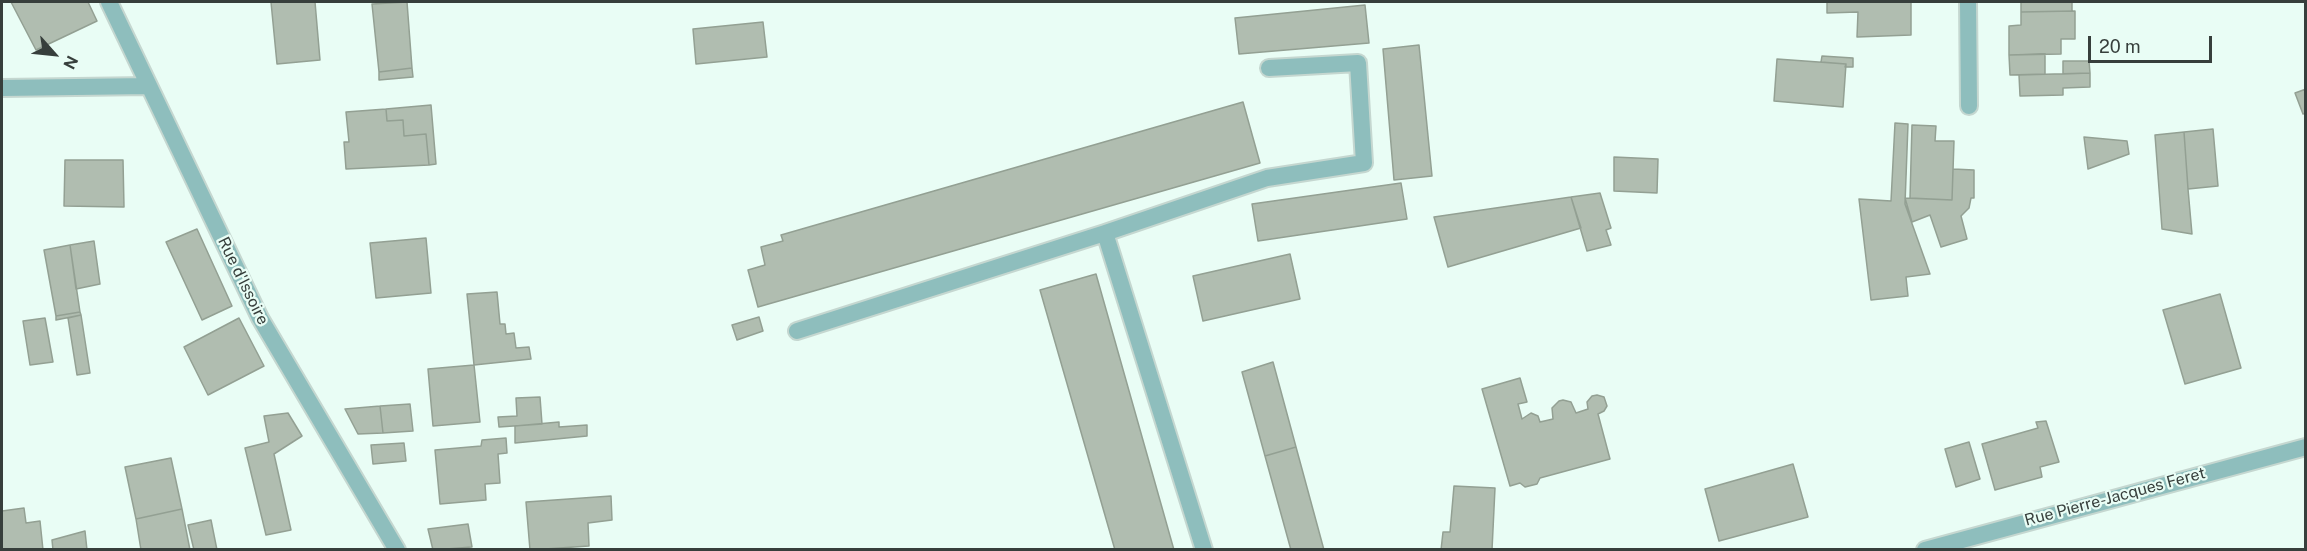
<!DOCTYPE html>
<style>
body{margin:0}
#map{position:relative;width:2307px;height:551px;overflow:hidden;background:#e9fdf5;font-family:"Public Sans",sans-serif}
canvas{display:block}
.frame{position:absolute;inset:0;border:3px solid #373f3c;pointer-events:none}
.north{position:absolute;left:24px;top:24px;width:60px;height:60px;-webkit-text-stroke:4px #e9fdf5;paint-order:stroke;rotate:117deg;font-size:16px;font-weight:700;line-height:24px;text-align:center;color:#373f3c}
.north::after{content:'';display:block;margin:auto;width:21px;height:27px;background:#373f3c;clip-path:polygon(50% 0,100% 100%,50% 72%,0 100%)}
.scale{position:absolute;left:2088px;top:36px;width:124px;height:27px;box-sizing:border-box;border:3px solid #373f3c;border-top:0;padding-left:8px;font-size:18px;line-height:21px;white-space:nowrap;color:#373f3c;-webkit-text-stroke:4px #e9fdf5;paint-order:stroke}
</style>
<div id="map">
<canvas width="2307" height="551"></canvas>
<div class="frame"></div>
<div class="north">N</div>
<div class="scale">20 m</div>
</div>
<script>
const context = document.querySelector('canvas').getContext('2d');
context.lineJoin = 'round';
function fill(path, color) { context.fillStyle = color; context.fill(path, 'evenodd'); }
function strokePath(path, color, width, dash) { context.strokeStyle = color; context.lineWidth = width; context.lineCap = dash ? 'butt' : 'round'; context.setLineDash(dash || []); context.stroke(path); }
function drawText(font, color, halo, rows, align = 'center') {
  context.font = font + ' "Public Sans",sans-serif'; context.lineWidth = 4.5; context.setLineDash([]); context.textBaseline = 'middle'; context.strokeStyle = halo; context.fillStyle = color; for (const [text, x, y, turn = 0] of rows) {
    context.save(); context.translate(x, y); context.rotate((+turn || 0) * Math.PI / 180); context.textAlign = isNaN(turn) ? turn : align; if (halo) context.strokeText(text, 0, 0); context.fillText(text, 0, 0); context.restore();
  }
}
const building = new Path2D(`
 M 11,2 L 88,2 L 97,21 L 36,50 Z
 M 271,2 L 315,2 L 320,60 L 277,64 Z
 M 407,2 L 412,68 L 379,72 L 372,4 Z
 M 1827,2 L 1911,2 L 1911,35 L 1857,37 L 1858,12 L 1827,13 Z
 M 2021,2 L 2072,2 L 2072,11 L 2021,12 Z
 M 1365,5 L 1369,43 L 1239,54 L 1235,18 Z
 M 2075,11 L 2075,39 L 2061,39 L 2061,54 L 2009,55 L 2009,26 L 2021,25 L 2021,12 Z
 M 763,22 L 767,57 L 696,64 L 693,29 Z
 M 1419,45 L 1432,176 L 1394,180 L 1383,49 Z
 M 2045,54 L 2045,74 L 2010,75 L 2009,55 Z
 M 1822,56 L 1853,58 L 1853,67 L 1845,67 L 1846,64 L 1821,62 Z
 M 1777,59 L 1846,64 L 1843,107 L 1774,101 Z
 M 2063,61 L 2089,61 L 2090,73 L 2063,74 Z
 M 412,68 L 413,77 L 379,80 L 379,72 Z
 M 2090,73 L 2090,87 L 2063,88 L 2063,95 L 2020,96 L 2019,75 Z
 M 2306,89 L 2306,113 L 2303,114 L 2295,93 Z
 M 1243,102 L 1260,163 L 758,307 L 748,270 L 765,265 L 761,247 L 783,241 L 781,235 Z
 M 431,105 L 436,164 L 429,165 L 426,134 L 404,136 L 403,120 L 387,121 L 386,109 Z
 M 386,109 L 387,121 L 403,120 L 404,136 L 426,134 L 429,165 L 346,169 L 344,142 L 349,142 L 346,112 Z
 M 1895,123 L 1908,124 L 1905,204 L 1930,274 L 1906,277 L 1908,296 L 1871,300 L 1859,199 L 1891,201 Z
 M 1912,125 L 1936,126 L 1935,141 L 1954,141 L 1952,200 L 1910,198 Z
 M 2213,129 L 2218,186 L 2188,189 L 2184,132 Z
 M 2184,132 L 2188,189 L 2192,234 L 2162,229 L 2155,135 Z
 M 2084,137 L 2127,141 L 2129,154 L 2088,169 Z
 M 1614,157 L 1658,159 L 1657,193 L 1614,191 Z
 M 65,160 L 123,160 L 124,207 L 64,206 Z
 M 1953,169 L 1974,170 L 1974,198 L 1971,198 L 1969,208 L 1961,216 L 1967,239 L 1941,247 L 1930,215 L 1912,222 L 1905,198 L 1952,200 Z
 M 1401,183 L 1407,219 L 1258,241 L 1252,204 Z
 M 1600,193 L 1611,228 L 1606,230 L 1611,245 L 1587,251 L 1571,197 Z
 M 1571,197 L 1581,228 L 1448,267 L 1434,217 Z
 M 197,229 L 232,306 L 202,320 L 166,242 Z
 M 426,238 L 431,293 L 376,298 L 370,243 Z
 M 94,241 L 100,284 L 76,289 L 70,245 Z
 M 70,245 L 80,312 L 56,316 L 44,250 Z
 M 1290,254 L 1300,299 L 1203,321 L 1193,276 Z
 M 1096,274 L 1174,550 L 1115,550 L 1040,290 Z
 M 497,292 L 500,324 L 505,324 L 506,334 L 514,333 L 516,348 L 529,347 L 531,359 L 474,365 L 467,294 Z
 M 2220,294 L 2241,368 L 2185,384 L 2163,310 Z
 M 80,312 L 81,315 L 56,320 L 56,316 Z
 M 81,315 L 90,373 L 77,375 L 68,318 Z
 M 759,317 L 763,331 L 737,340 L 732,325 Z
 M 45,318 L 53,362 L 30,365 L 23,321 Z
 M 239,318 L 264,366 L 208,395 L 184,347 Z
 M 1273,362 L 1296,447 L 1265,456 L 1242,372 Z
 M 474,365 L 480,422 L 433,426 L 428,369 Z
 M 1520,378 L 1527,402 L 1518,404 L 1522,419 L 1531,413 L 1538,416 L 1540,422 L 1553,419 L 1552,408 L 1559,401 L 1563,400 L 1571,402 L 1576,413 L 1588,409 L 1587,402 L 1592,396 L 1597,395 L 1604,397 L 1607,406 L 1604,411 L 1598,414 L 1610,459 L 1540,478 L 1537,484 L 1525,487 L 1520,483 L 1510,486 L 1482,389 Z
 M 540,397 L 542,424 L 499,427 L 498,417 L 517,416 L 516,398 Z
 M 410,404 L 413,431 L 383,433 L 380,406 Z
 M 380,406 L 383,433 L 358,434 L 345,409 Z
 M 288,413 L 302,436 L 274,454 L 291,530 L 266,535 L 245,448 L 269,442 L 264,416 Z
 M 2046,421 L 2059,462 L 2040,467 L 2042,477 L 1995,490 L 1982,444 L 2038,428 L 2036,422 Z
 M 559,422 L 559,427 L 587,425 L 587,436 L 515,443 L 515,426 Z
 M 506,438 L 507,453 L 498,454 L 500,483 L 485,484 L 486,500 L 440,504 L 435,450 L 481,446 L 482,440 Z
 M 1969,442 L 1980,479 L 1956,487 L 1945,449 Z
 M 404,443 L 406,461 L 373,464 L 371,445 Z
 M 1296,447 L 1324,550 L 1291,550 L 1265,456 Z
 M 171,458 L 182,509 L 136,519 L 125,467 Z
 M 1793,464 L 1808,517 L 1719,541 L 1705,489 Z
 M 1454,486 L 1495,488 L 1492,550 L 1441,550 L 1443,532 L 1450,532 Z
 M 611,496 L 612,520 L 588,523 L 589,546 L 530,550 L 526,502 Z
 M 24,508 L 26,523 L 40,521 L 43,550 L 2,550 L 2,511 Z
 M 182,509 L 190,550 L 141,550 L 136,519 Z
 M 211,520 L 217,550 L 194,550 L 188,525 Z
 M 468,524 L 472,547 L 433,550 L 428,529 Z
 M 85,531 L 87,550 L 53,550 L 52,540 Z`);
const service = new Path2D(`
 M 1105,233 L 1267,178 L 1364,163 L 1358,63 L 1269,68
 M 797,331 L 1105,233 L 1204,550`);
const minor = new Path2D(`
 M 109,2 L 260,318 L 397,550
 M 1968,2 L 1969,106
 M 2,88 L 149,86
 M 1925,550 L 2306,447`);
const streetNames = [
 ["Rue d'Issoire",243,281,64],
 ["Rue Pierre-Jacques Feret",2115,497,-15]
];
fill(building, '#b0bdb0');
strokePath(building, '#93a093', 1.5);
strokePath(service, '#c5d7d0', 20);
strokePath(minor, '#c5d7d0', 20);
strokePath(service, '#8ebebd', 16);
strokePath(minor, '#8ebebd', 16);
drawText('16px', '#373f3c', '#e9fdf5', streetNames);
</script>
